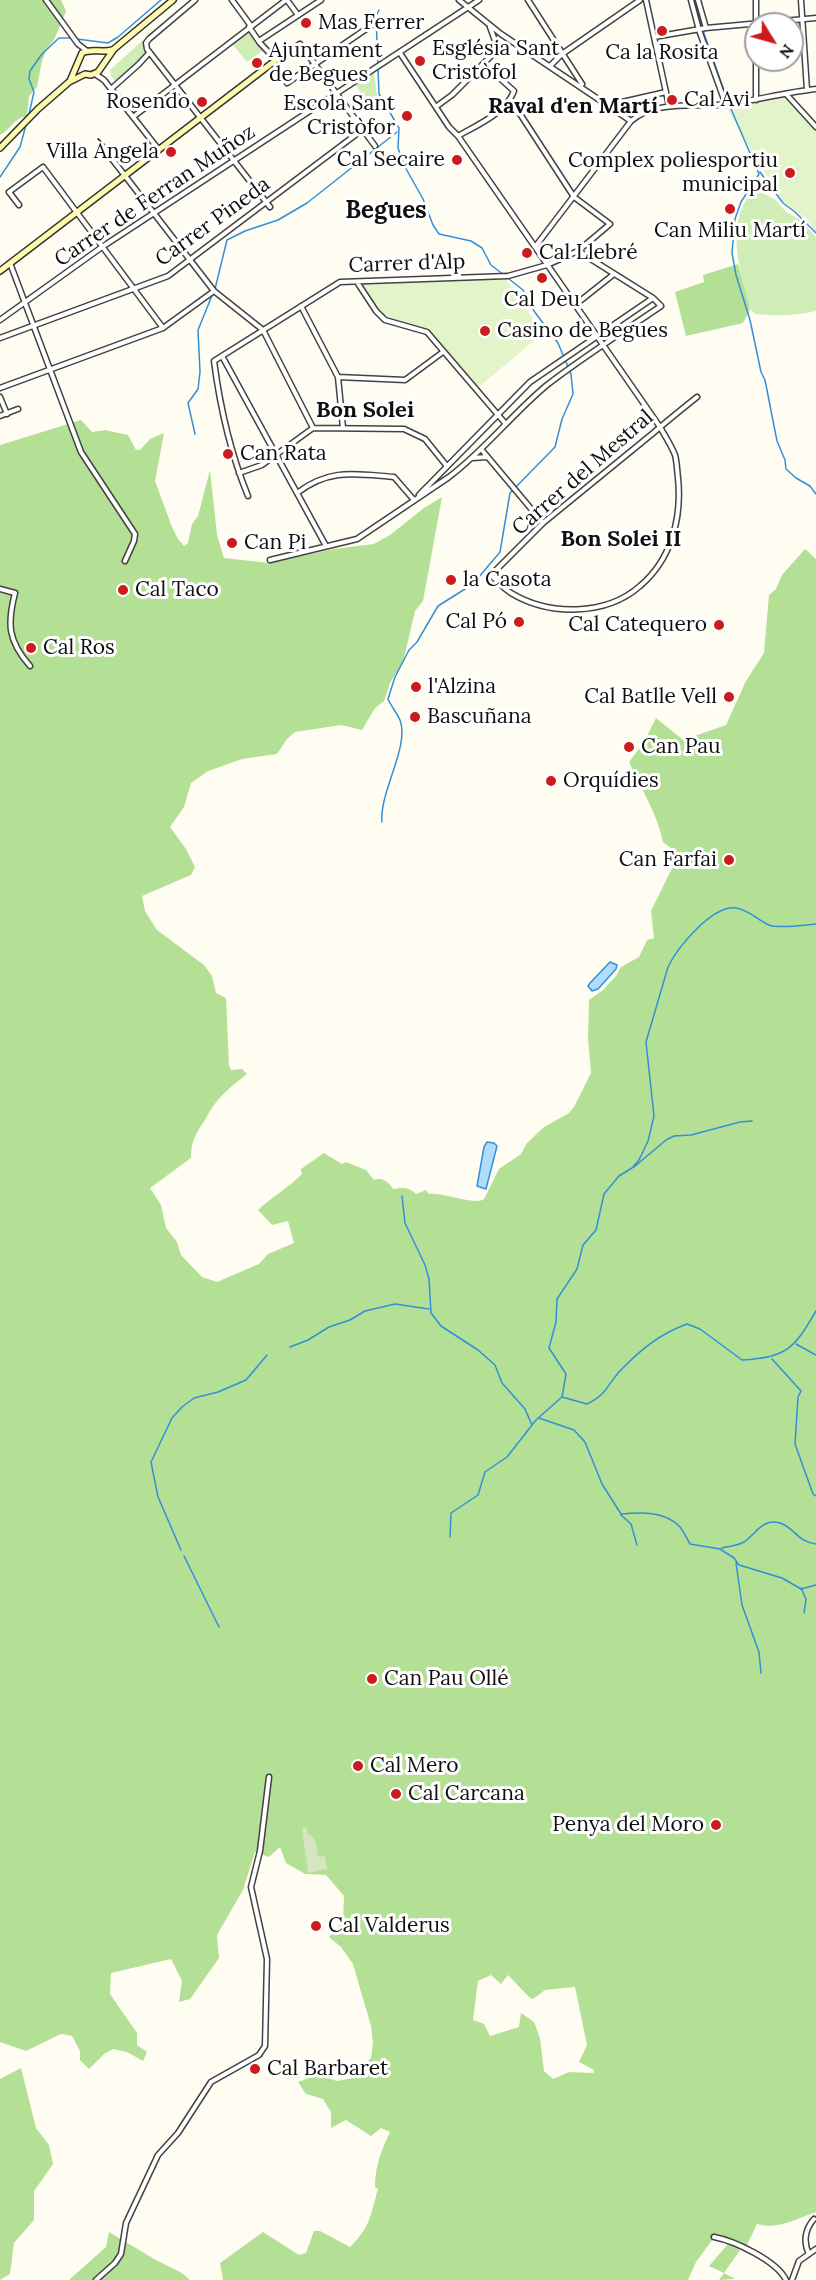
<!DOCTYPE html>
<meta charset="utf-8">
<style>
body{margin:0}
#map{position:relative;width:816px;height:2280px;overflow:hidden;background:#fffdf2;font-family:Lora,serif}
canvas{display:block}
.north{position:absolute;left:744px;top:12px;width:60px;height:60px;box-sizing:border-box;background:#fff;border:2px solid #9f9f9f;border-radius:50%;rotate:127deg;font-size:16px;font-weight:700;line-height:24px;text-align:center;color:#0f0f0f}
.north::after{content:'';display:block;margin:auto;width:21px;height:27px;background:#cc1b1c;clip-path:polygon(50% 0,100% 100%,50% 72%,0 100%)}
</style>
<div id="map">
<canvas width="816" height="2280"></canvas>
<div class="north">N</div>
</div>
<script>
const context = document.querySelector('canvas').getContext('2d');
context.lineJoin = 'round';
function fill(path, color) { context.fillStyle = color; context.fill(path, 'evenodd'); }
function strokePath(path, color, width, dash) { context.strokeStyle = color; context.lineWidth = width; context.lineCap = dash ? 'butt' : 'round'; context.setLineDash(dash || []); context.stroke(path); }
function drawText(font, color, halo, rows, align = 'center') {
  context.font = font + ' Lora,serif'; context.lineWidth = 6; context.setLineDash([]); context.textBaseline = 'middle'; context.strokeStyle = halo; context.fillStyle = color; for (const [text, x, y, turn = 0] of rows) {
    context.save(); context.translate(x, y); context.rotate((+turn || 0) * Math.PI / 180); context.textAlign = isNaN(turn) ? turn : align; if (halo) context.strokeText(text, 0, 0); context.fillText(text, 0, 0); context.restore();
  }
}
const green = new Path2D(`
 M 250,31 L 264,50 L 247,62 L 233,45 Z
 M 143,40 L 149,53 L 117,83 L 111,76 L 110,70 Z
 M 374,73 L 378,102 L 369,108 L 356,85 Z
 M 754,191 L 765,194 L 776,200 L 786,212 L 801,220 L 816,237 L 816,311 C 795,316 776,316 755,314 L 750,309 C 741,275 723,219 754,191 Z`);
const forest = new Path2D(`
 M 0,0 L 61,0 L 66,11 L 54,40 L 47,48 L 42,61 L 37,87 L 29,96 L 27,116 C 12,119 12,129 0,135 Z
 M 738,264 L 750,309 L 743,323 L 686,336 L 675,292 L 704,282 L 703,275 Z
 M 81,420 L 92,432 L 105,430 L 128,435 L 136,450 L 140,450 L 150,439 L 164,433 L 155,481 L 172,527 L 178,539 L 184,546 L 188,543 L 192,524 L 198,516 L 210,470 L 217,535 L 224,558 L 269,563 L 334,549 L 374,544 L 390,535 L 424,508 L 442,497 L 423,601 L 415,611 L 403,662 L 390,683 L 384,701 L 375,708 L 362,730 L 341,725 L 295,732 L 287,739 L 277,754 L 242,759 L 208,771 L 191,783 L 184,807 L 170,827 L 186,849 L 195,867 L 191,875 L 142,896 L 145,911 L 157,930 L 204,965 L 212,976 L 216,993 L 226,998 L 229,1065 L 231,1070 L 242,1069 L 247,1074 C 233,1085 219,1096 210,1111 C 207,1115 206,1119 203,1123 C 195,1135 191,1142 191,1158 L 150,1188 L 161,1205 L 166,1228 L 177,1242 L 181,1255 L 202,1277 L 217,1282 L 259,1264 L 268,1254 L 294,1243 L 288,1221 L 272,1225 L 258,1210 C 272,1197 288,1188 302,1174 L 301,1169 L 324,1153 L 342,1164 L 346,1162 L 366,1170 L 374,1180 C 382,1177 389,1182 393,1189 C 404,1188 407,1186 416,1194 L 426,1190 L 429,1194 C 443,1192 475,1206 484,1199 L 499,1169 L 521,1154 L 527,1143 L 544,1127 L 569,1113 L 574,1107 L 591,1073 L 588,1039 L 589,1000 L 603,990 L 616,976 L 621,967 L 639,957 L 647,940 L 654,938 L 651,911 L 679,854 L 663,842 C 657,813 641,789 629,762 L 644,742 L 656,718 L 683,740 L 726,725 L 746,681 L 764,653 L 769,595 L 776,589 L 782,575 L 805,549 L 816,559 L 816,2212 C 796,2219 778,2230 757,2224 L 746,2247 L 732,2240 L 713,2236 L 713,2239 L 696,2262 L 688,2280 L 223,2280 L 220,2263 L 263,2232 L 299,2255 L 306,2253 L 314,2231 L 320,2231 L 350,2247 C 371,2226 370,2216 378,2189 L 375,2187 C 375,2166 381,2151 390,2132 L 381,2128 L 371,2136 L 346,2120 L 331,2128 L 331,2112 L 323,2099 L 306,2094 L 298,2082 L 317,2075 L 337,2081 L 353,2078 L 371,2058 L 373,2042 L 371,2026 L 353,1964 L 341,1947 L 329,1937 L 343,1921 L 344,1896 L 326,1875 L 305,1874 L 286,1863 L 280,1847 L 269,1857 L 255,1852 L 243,1890 L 217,1935 L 219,1958 L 190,1999 L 179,2002 L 182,1981 L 171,1959 L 111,1973 L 110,1994 L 137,2033 L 137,2045 L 147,2052 L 143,2061 L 127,2052 L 113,2049 L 104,2054 L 89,2069 L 80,2060 L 80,2051 L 72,2036 L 61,2034 L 26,2051 L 0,2042 L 0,445 ZM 491,1975 L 501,1984 L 508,1975 L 529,1997 L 533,1999 L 545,1990 L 575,1987 L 587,2045 L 579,2062 L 594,2070 L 593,2073 L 569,2072 L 553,2079 L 544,2071 L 540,2038 L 534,2022 L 521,2013 L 519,2027 L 490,2036 L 484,2024 L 473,2020 L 478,1981 Z
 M 21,2068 L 36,2128 L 49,2145 L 53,2164 L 34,2191 L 34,2220 L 14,2243 L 10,2274 L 0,2280 L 0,2079 Z
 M 109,2232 L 156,2260 L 182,2273 L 190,2280 L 69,2280 L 106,2247 Z
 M 728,2244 L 740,2250 L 724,2273 L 735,2279 L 719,2280 L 724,2273 L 709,2266 Z`);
const cemetery = new Path2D(`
 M 306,1827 L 308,1835 L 311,1835 L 316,1842 L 318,1857 L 325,1856 L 327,1869 L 308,1873 L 302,1828 Z`);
const pitch = new Path2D(`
 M 785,96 L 816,130 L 816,232 L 806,219 L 783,201 L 752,153 L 727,107 Z
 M 506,279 L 543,333 L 479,387 L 427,329 L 396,321 L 382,314 L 363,284 Z`);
const water = new Path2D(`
 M 610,962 L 617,965 L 616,969 L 598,989 L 592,991 L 588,986 L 590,983 Z
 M 487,1142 L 494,1143 L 497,1146 L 486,1189 L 477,1186 L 484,1147 Z`);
const stream = new Path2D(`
 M 695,0 L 700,22 L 728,102
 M 379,10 L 376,16 L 379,94 L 399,128 L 398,148 L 405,167 L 423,199 L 433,225 L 439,234 L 471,241 L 482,248 L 491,265 L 523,290 L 534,311 L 558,343 L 571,374 L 573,394 L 562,419 L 555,447 L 510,493 L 500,552 L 473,584 L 438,606 L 417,642 L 409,650 L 395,677 L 388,699 C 391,706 397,713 400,720 C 410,746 379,793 382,822
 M 77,39 L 108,43 L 118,37 L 161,0
 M 731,109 L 759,174 L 741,202 L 735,219 L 732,253 L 736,275 L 750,320 L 761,372 L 765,380 L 777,441 L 785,460 L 786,469 L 796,478 L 810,486 L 816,494
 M 29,114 L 34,92 L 29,79 L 30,71 L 42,54 L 59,38 L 72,38
 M 760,172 L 783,203 L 795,212 L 816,233
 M 0,177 L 20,147 L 26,125
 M 215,289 L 227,240 L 245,231 L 278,220 L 307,203 L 397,132
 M 195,434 L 188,403 L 198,389 L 200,372 L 198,330 L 213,293
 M 634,1167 L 666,1140 L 674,1136 L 691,1135 L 740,1122 L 752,1121
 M 402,1196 L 405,1223 L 425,1265 L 429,1279 L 431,1313 L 441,1326 L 478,1350 L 495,1365 L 502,1383 L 525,1409 L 532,1425
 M 796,1344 L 816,1355
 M 290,1347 L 308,1340 L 329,1327 L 350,1320 L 365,1311 L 395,1304 L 429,1309
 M 772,1359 L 801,1391 L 798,1397 L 795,1444 L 813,1494 L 816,1496
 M 562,1397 L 566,1374 L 549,1348 L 556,1322 L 557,1299 L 577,1269 L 583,1245 L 596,1230 L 604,1194 L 619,1176 L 632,1168 L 639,1160 L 648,1141 L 654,1116 L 646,1042 L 668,967 C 677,948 712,905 736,908 C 749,910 758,920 769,925 C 778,929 805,925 816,924
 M 539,1418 L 574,1430 L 585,1442 L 602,1484 L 621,1514 C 641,1512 665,1511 680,1527 C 684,1532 687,1539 690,1544 L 720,1549 L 734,1558 L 739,1565 L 782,1578 L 801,1589 L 816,1585
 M 621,1515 L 631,1524 L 637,1545
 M 450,1537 L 451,1513 L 478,1495 L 485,1472 L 507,1457 L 536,1420 L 562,1397 L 587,1404 C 607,1394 606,1387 619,1372 C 639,1351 659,1334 687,1324 L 700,1329 L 742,1360 C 787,1357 794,1349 816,1311
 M 722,1548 C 729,1546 737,1546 744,1542 C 756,1534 762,1518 780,1523 C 794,1527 797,1542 816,1544
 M 181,1550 L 158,1497 L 151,1462 L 172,1418 L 182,1407 L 194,1398 L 218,1392 L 246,1380 L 267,1355
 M 184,1556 L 219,1627
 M 736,1563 L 742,1605 L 759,1652 L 761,1673
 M 801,1588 L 806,1599 L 804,1613`);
const street = new Path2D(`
 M 46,0 L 78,44 L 87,51
 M 195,0 L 149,39 L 146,43 L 147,49 L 270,207
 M 232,0 L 251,26
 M 287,0 L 298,15
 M 459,0 L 501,34 L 631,121
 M 528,0 L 582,84
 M 646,0 L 669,106
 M 691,0 L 699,30 L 726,105
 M 698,0 L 706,28
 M 801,0 L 807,90
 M 249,27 L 260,43 L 276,60 L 300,44 L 375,146
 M 654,37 L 706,28 L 816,18
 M 259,41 L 321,0
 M 400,53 L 449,127 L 458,136 L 660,427 C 665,436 671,445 675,455 C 677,462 677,471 678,478 C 682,517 672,559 640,586 C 606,616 549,616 511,593 C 503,588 497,581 491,575 L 543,523 L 652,434 C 667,421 682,409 697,397
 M 550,66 L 562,54 L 640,0
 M 95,74 L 104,80 L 159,150
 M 287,83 L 372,25
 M 111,89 L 139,64 L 149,53
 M 787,95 L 816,127
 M 756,100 L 756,0
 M 609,105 L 666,92
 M 437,106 L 452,95 L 498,49 L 490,27
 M 133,117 L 286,0
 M 458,136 C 477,125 506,113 514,91 L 494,73
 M 102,146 L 214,291 L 263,330 L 313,428
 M 19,205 L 9,192 L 43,167 L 163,328
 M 535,247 L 631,121 C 657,99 697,108 729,104 C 758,100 787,92 816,89
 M 10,263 L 81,452 L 135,534 L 134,541 L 125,561
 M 357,282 L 376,311 L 385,320 L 427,332 L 505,423
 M 575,305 L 614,274
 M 301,306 L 338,377 L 343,428
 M 0,320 L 102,247 L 479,0
 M 0,338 L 168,276 L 362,130
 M 222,356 L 326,546
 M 338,377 L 405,380 L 443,352
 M 0,388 L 163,328 L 214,291
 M 0,397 L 7,414
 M 0,416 L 18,409
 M 481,449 L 543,523
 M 472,458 L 487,457
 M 239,473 L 262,465 L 313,428 L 404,429 L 425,439 L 446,465
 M 297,493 C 330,468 355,474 394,477 L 414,500
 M 419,495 L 530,382 L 653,298
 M 248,496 C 230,452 220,407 214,361 L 340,282 L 508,276 L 547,265 L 578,251 L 610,224 L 574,197 L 511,100
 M 270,560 L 357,539 L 449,477 C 485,450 512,414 547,385 C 583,357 623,332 661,306 L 653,298 L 578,251
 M 0,589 L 15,593 C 7,624 8,641 30,666
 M 714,2237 C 735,2241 777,2261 786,2280
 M 809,2254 C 803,2242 805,2229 814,2219
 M 96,2280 L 115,2263 L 121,2254 L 126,2223 L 158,2155 L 178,2133 L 211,2082 L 259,2055 L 265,2046 L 267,1959 L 251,1887 L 260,1851 L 269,1777
 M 792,2280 L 799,2261 L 816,2249`);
const secondary = new Path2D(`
 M 70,81 L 82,53 C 91,48 102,53 112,50
 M 0,148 L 38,109 L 69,82 L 85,74 L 91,75 L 98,72 L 114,49 L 173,0
 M 0,271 L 276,60`);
const markers = [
 [306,23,6,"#cc1b1c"],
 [662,31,6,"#cc1b1c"],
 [420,61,6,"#cc1b1c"],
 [257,63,6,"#cc1b1c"],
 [672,100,6,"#cc1b1c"],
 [202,102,6,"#cc1b1c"],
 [407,116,6,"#cc1b1c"],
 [171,152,6,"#cc1b1c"],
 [457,160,6,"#cc1b1c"],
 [790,173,6,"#cc1b1c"],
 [730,209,6,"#cc1b1c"],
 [527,253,6,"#cc1b1c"],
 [542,278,6,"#cc1b1c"],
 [485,331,6,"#cc1b1c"],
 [228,454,6,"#cc1b1c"],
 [232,543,6,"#cc1b1c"],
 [451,580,6,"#cc1b1c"],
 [123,590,6,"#cc1b1c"],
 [519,622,6,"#cc1b1c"],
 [719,625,6,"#cc1b1c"],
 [31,648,6,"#cc1b1c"],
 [416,687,6,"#cc1b1c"],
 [729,697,6,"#cc1b1c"],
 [415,717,6,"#cc1b1c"],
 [629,747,6,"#cc1b1c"],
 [551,781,6,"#cc1b1c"],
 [729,860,6,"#cc1b1c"],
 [372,1679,6,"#cc1b1c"],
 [358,1766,6,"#cc1b1c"],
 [396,1794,6,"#cc1b1c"],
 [716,1825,6,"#cc1b1c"],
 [316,1926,6,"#cc1b1c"],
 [255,2069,6,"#cc1b1c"]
];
const poiNames = [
 ["Mas Ferrer",318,23],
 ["Església Sant",432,49],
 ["Cristòfol",432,73],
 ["Ajuntament",269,51],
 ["de Begues",269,75],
 ["Ca la Rosita",662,53,"center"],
 ["Cal Avi",684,100],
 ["Rosendo",190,102,"right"],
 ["Escola Sant",395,104,"right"],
 ["Cristòfor",395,128,"right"],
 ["Villa Àngela",159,152,"right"],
 ["Cal Secaire",445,160,"right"],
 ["Complex poliesportiu",778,161,"right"],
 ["municipal",778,185,"right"],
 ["Can Miliu Martí",730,231,"center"],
 ["Cal Llebré",539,253],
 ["Cal Deu",542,300,"center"],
 ["Casino de Begues",497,331],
 ["Can Rata",240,454],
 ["Can Pi",244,543],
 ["la Casota",463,580],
 ["Cal Taco",135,590],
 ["Cal Pó",507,622,"right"],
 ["Cal Catequero",707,625,"right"],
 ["Cal Ros",43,648],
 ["l'Alzina",428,687],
 ["Cal Batlle Vell",717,697,"right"],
 ["Bascuñana",427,717],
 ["Can Pau",641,747],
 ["Orquídies",563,781],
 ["Can Farfai",717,860,"right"],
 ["Can Pau Ollé",384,1679],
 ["Cal Mero",370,1766],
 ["Cal Carcana",408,1794],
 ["Penya del Moro",704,1825,"right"],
 ["Cal Valderus",328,1926],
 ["Cal Barbaret",267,2069]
];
const streetNames = [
 ["Carrer de Ferran Muñoz",155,196,-34],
 ["Carrer Pineda",213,222,-36],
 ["Carrer d'Alp",407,264,-2],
 ["Carrer del Mestral",583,473,-41]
];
const neighbourhoodNames = [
 ["Raval d'en Martí",573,107],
 ["Bon Solei",365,411],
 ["Bon Solei II",621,540]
];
const quarterNames = [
 ["Begues",386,211]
];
fill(green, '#d1edb7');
fill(forest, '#b3e095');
fill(cemetery, '#d7e4c0');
fill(pitch, '#e3f4ca');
fill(water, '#b2dcfb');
strokePath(water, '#338fd8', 1.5);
strokePath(stream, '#338fd8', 1.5);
strokePath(street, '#424242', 7);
strokePath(secondary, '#313131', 8);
strokePath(street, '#fff', 4);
strokePath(secondary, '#fffaad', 5);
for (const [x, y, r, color] of markers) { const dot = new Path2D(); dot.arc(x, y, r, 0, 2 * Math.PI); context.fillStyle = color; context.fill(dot); strokePath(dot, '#fff', 2); }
drawText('21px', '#0f0f0f', '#fff', poiNames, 'left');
drawText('21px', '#0f0f0f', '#fff', streetNames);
drawText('bold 22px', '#0f0f0f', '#fff', neighbourhoodNames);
drawText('bold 24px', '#0f0f0f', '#fff', quarterNames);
</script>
